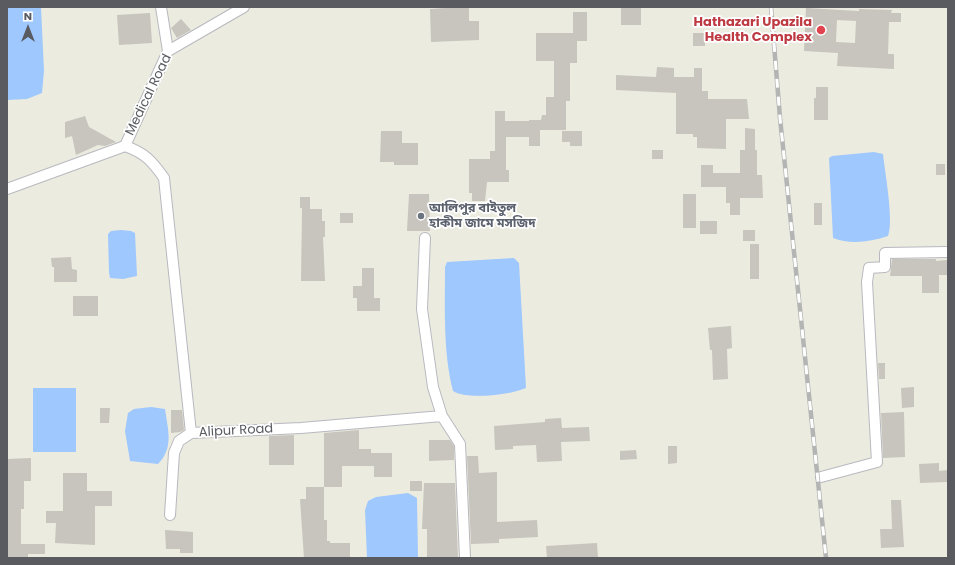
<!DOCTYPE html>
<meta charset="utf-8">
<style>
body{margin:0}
#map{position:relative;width:955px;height:565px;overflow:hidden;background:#ecebe0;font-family:Poppins,sans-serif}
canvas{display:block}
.frame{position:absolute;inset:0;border:8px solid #595b61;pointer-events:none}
.north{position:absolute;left:8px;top:8px;width:40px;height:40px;-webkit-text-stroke:3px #fff;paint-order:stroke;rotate:0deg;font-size:11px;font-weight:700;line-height:16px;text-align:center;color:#595b61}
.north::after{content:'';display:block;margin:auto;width:14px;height:18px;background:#595b61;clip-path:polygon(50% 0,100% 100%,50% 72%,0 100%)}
</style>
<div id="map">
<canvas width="955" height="565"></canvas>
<div class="frame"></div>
<div class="north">N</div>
</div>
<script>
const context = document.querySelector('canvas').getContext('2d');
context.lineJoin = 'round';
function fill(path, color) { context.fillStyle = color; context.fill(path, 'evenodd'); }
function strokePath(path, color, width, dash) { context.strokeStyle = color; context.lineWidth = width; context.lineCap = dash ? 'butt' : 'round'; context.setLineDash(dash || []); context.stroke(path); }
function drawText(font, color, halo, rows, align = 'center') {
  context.font = font + ' Poppins,"Noto Sans Bengali",sans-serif'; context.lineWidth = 3.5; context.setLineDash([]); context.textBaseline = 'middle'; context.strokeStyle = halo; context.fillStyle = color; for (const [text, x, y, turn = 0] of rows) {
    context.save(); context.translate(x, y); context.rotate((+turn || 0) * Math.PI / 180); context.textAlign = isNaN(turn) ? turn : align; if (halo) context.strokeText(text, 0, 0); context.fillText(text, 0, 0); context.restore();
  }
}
const water = new Path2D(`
 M 7,7 L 41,7 L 44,71 L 42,93 L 27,99 L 7,100 Z
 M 874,152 L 883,154 C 885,173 894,221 888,236 C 870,242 850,245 833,238 L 829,158 L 832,156 Z
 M 121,230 L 131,231 L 135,233 L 137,276 L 123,279 L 110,278 L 109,272 L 108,234 L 111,231 Z
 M 514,258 L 519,263 L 526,388 C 510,395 467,400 453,391 C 443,352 445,307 445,267 L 447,262 Z
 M 33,388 L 76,388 L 76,452 L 33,452 Z
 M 151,407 L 165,409 C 168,430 174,448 158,464 L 130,461 L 125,431 L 128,413 L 134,409 Z
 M 408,493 L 417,498 L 418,558 L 367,558 L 365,510 L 368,501 L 376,497 Z`);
const building = new Path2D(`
 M 461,7 L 469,8 L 469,21 L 479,21 L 479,40 L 431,42 L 430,9 Z
 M 621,7 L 641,7 L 641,25 L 621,25 Z
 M 806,8 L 859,11 L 859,9 L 892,10 L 891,13 L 901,13 L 901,22 L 889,22 L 888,54 L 894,54 L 894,69 L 837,66 L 838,53 L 804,51 ZM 837,20 L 856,21 L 855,43 L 836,42 Z
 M 573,12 L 587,12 L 587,41 L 577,41 L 577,63 L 570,63 L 570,101 L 566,101 L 566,130 L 540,130 L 540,146 L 529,146 L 529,137 L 506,137 L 506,170 L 509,170 L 509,182 L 487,182 L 485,201 L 472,201 L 472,193 L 469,193 L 469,159 L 490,159 L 490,151 L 495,151 L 495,111 L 505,111 L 505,121 L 529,121 L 529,120 L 541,120 L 542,115 L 546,115 L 546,97 L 554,97 L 554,61 L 536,61 L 536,33 L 573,33 Z
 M 150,13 L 152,43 L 119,45 L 117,15 Z
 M 181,19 L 191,30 L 177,38 L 171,28 Z
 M 693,33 L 705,33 L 705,46 L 693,46 Z
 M 657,67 L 674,68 L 674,77 L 694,77 L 694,68 L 702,68 L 702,91 L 708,91 L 708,99 L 747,99 L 749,119 L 726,119 L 726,149 L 697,148 L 697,137 L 693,137 L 693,134 L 676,134 L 676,93 L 616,90 L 616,75 L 656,77 Z
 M 816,87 L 828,87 L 828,120 L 814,120 L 814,98 L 816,98 Z
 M 85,116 L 89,127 L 116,142 L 105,146 L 98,145 L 76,155 L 72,136 L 65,138 L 65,122 Z
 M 745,128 L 755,129 L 755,150 L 757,150 L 757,175 L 762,175 L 763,198 L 740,198 L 740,215 L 730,215 L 730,203 L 726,203 L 726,187 L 701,187 L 701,165 L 713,165 L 713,173 L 740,173 L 740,150 L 745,150 Z
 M 381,131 L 402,131 L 402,143 L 418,143 L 418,165 L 394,165 L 394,162 L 380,162 Z
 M 562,131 L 582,131 L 582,146 L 570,146 L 570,142 L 562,142 Z
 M 652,150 L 663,150 L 663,159 L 652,159 Z
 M 936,164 L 945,164 L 945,175 L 936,175 Z
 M 409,194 L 429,194 L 430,231 L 407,231 Z
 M 683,194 L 696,194 L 696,228 L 683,228 Z
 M 300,197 L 310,197 L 310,209 L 322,209 L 322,221 L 325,221 L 325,237 L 323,237 L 325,281 L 301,281 L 302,208 L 300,208 Z
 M 814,203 L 822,203 L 822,225 L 814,225 Z
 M 340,213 L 353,213 L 353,223 L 340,223 Z
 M 700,221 L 717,221 L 717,234 L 700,234 Z
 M 743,230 L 755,230 L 755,241 L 743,241 Z
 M 750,244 L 759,244 L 759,279 L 750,279 Z
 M 71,257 L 72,269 L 77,270 L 77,282 L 54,282 L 54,267 L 52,267 L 51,258 Z
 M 892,259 L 936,259 L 936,261 L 947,260 L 948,275 L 939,275 L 939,293 L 922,293 L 922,276 L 890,276 Z
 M 362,268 L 374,268 L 374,298 L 380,298 L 380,311 L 357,311 L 357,298 L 353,298 L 353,286 L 362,286 Z
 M 73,296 L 98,296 L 98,316 L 73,316 Z
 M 731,326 L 732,348 L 727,349 L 728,379 L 713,380 L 712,350 L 710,350 L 708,328 Z
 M 878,363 L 885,363 L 885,379 L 879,379 Z
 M 914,387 L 914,407 L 902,408 L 901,388 Z
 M 100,408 L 110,408 L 109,423 L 100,423 Z
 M 171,410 L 182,410 L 184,430 L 180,432 L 171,433 Z
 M 904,412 L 905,457 L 883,458 L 881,413 Z
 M 561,418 L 562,428 L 589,427 L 590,441 L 561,442 L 562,461 L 537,462 L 536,445 L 513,446 L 513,449 L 495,450 L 494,426 L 545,422 L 545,419 Z
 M 359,430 L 359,449 L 371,449 L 371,453 L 392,453 L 392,477 L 374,477 L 374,466 L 342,466 L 342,487 L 324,487 L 324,433 Z
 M 294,435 L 294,465 L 269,465 L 269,436 Z
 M 429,440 L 450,440 L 454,446 L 454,460 L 429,461 Z
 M 668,446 L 677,446 L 677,463 L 668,464 Z
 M 636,450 L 637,459 L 620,460 L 620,451 Z
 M 467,456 L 478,456 L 479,473 L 497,472 L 497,522 L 537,520 L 538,537 L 499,539 L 499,543 L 471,544 Z
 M 31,458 L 31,481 L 24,481 L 24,509 L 21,509 L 21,544 L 45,544 L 45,554 L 28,554 L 28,558 L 7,558 L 7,459 Z
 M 939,463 L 939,471 L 948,470 L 948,482 L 920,483 L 919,464 Z
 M 63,473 L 87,473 L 87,491 L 112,491 L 112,506 L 95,506 L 95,545 L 55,543 L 56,523 L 46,523 L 46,511 L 63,511 Z
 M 410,481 L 422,481 L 422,491 L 410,491 Z
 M 424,483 L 455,483 L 458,558 L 427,558 L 427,529 L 422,529 Z
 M 306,487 L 324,487 L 324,520 L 327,520 L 327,541 L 330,541 L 330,543 L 350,543 L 350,558 L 304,558 L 300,499 L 306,499 Z
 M 891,500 L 901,500 L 904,547 L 881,548 L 880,529 L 892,529 Z
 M 165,530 L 193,532 L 193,553 L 180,553 L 180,549 L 166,549 Z
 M 597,543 L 598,558 L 547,558 L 546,546 Z`);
const street = new Path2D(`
 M 161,7 L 168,51
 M 125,146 C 145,153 152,161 164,178 L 191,433 L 301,428 L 442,416 L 460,444 L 465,558
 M 7,189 L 125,146 L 168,51 L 244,7
 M 425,238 L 422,309 L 433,387 L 442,416
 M 821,477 L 877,462 L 867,282 L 869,268 L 885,267 L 885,253 L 948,252
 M 170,515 L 174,453 L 179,441 L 191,433`);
const rail = new Path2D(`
 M 771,7 L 780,118 L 826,558`);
const markers = [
 [821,30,5,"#e0444e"],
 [421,216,4,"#6b7280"]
];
const healthNames = [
 ["Hathazari Upazila",812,23],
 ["Health Complex",812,38]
];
const streetNames = [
 ["Medical Road",149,95,-64],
 ["Alipur Road",236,431,-3]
];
const worshipNames = [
 ["আলিপুর বাইতুল",429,209],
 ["হাকীম জামে মসজিদ",429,224]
];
fill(water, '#9ec8fe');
fill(building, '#c7c5bd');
strokePath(street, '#b8b9bf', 12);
strokePath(street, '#fff', 10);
strokePath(rail, '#b3b4b4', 4.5);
strokePath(rail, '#fff', 3, [9]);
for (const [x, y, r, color] of markers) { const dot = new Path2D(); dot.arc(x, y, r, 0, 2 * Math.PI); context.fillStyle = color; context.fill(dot); strokePath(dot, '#fff', 1.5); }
drawText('bold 13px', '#be3a42', '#fff', healthNames, 'right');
drawText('13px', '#595b61', '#fff', streetNames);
drawText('bold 13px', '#5b616d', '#fff', worshipNames, 'left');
</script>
